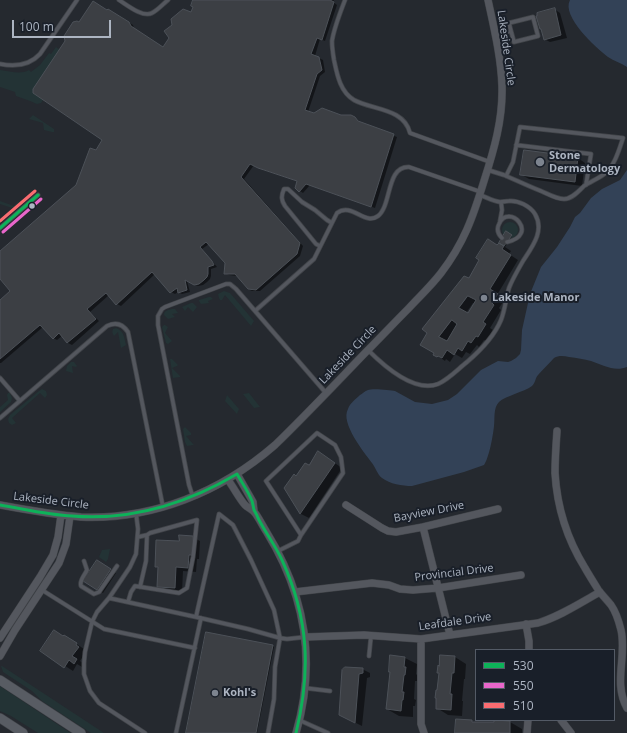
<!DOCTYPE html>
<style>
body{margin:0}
#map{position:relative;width:627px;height:733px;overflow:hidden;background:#25292f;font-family:"Open Sans",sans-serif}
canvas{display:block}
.legend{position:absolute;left:475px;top:649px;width:140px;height:72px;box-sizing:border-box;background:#191f29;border:1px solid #545b66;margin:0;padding:5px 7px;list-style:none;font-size:12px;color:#adb5c2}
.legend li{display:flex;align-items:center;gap:8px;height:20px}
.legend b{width:20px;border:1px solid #545b66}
.scale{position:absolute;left:12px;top:20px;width:99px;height:18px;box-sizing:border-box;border:2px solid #adb5c2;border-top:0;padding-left:5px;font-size:12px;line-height:14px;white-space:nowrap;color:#adb5c2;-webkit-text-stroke:3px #191f29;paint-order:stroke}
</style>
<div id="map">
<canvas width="627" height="733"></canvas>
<ul class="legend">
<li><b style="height:5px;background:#0db259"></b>530</li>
<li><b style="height:5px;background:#e866ca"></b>550</li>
<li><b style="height:5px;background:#fa6c71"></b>510</li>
</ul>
<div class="scale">100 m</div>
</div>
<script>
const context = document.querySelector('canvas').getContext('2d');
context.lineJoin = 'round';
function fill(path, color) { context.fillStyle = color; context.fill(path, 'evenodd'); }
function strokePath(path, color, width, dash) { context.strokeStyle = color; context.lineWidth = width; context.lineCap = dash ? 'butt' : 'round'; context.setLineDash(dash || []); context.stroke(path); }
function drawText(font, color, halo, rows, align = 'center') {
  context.font = font + ' "Open Sans",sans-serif'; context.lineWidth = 4; context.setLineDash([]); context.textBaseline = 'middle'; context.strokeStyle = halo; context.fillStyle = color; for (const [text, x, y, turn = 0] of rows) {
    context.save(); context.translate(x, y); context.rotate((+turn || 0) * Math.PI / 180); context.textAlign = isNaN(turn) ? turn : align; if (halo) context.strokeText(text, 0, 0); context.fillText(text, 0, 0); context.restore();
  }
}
const green = new Path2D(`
 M 56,47 L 60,50 L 33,89 L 34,93 L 43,100 L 41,103 L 37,104 L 30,101 L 16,96 L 15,92 L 0,87 L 0,70 C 10,71 20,75 29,70 L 31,72 L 40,65 L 49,53 L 51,54 Z
 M 33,115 L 54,129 L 54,132 L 52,132 L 44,130 L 43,123 L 29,119 Z
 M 0,201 L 14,206 L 18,201 L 20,204 L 18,206 L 12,208 L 0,204 Z
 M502 230a8 8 0 1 1 16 0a8 8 0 1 1-16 0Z
 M 224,291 L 230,293 L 254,321 L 251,326 L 225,295 L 222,300 L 220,300 L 219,298 L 218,294 Z
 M 209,297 L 211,297 L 213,299 L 208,301 L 209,303 L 201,304 L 199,301 L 199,300 Z
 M 191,303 L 193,303 L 197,307 L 193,312 L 188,307 L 185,311 L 182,307 Z
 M 172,309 L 175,309 L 178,313 L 172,314 L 175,317 L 168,319 L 164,315 C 164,310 169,310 172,309 Z
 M 164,325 L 165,325 L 168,327 L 165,333 L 172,341 L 168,344 L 166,343 L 162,327 Z
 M 116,328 C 124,331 124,337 126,345 L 121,348 L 118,332 L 114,336 C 112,333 112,332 113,329 Z
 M 170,359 L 172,359 L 178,365 L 177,366 L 172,368 L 180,376 L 180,377 L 173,378 Z
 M 71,362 L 74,362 L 77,366 L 76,367 L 72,366 L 73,373 L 66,371 L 67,366 Z
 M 42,389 L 46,391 L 47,395 L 45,398 L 40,393 L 12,418 L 16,423 L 12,425 L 9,423 L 8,419 L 10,415 L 39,391 Z
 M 8,393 L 10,393 L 12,398 L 11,402 L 0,412 L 0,407 L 8,400 L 7,395 Z
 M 249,393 L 260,407 L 254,408 L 243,394 Z
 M 227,395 L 239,409 L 237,414 L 225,401 Z
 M 185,427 L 191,433 L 191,435 L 186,436 L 193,444 L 194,445 L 193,445 L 187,446 L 185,442 L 183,429 Z
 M 110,549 L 108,559 L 106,562 L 99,557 L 102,550 Z
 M 1,666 L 2,666 L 104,733 L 91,733 L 42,701 L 32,691 L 3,672 Z
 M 0,686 L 69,732 L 71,733 L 38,733 L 11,716 L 0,711 Z`);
const water = new Path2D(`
 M 570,0 L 627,0 L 627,67 C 621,63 614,61 608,57 C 596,48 561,16 570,0 Z
 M 627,170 L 627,367 C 614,372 603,365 591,361 C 584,359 577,358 569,357 C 564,356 559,355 554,358 C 549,364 543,369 538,375 C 535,378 536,382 532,386 C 524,392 505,396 499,402 C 493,408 495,419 494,426 C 493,436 489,458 484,465 L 464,472 L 412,486 C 402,486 390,484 382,478 C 377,474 376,468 372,463 C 364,452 340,423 348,409 C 350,403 356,399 360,395 C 362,394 365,391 368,390 C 372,388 391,390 395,391 L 415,402 L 432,404 L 448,400 L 457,394 L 481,370 L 498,361 L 508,362 L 511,361 L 516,358 L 520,354 L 521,350 L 522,330 L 530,294 L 541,267 L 557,247 L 570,227 L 575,217 L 580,213 L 591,198 L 602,189 L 620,180 Z`);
const shadow = new Path2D(`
 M 194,0 L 329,0 L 329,6 L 331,0 L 334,0 L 333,2 L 337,5 L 325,41 L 320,39 L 315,56 L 323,60 L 325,72 L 320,76 L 308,112 L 314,114 L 341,116 L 351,116 L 359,121 L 360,123 L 397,137 L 375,208 L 310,185 L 303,193 L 300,191 L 298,181 L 263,170 L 254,165 L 244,179 L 303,246 L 300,256 L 260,291 L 252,291 L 248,289 L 237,276 L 229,275 L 225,273 L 226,263 L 209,244 L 202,249 L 217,267 L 211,269 L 211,276 L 210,279 L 207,282 L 203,285 L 198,286 L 187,281 L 190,292 L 182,294 L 178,292 L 175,294 L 171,292 L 155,274 L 121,306 L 117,304 L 109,295 L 90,312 L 99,321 L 72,345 L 68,343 L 62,336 L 57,340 L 53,338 L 43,327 L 1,363 L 0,363 L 0,301 L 11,291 L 0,278 L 0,252 L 77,186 L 104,140 L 79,23 L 107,11 L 112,12 L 133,25 L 134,29 L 163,48 L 191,13 L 194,7 Z
 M 554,9 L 560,13 L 567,38 L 550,42 L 544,39 Z
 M 578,158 L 585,163 L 582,186 L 529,179 L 522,175 Z
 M 507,233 L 512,236 L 505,247 L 511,251 L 509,254 L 518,260 L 497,295 L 505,299 L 499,308 L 501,310 L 490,328 L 493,330 L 486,341 L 484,340 L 479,347 L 477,345 L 470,354 L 466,352 L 462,358 L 455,354 L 450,362 L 446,359 L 445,361 L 438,356 L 436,353 L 422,345 L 469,280 L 498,246 ZM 473,303 L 475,304 L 468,314 L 466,313 Z
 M 326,457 L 342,468 L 309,518 L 301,514 L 286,488 L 309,466 Z
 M 192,537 L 200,541 L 199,559 L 197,559 L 196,572 L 183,571 L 182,592 L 166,591 L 158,586 L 159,568 L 156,567 L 180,542 Z
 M 103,565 L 116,573 L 103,593 L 85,581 Z
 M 72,641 L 84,649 L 83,650 L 86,652 L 80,661 L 84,664 L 82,667 L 77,664 L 73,671 L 42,651 Z
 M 273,646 L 274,647 L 257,733 L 187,733 Z
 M 455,657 L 466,664 L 465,679 L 464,679 L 462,701 L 463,701 L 462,716 L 448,715 L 437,708 L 440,674 L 438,673 Z
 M 405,658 L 417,664 L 416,674 L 417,675 L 417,681 L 415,681 L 414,699 L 416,700 L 415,706 L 413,706 L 413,717 L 399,716 L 387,709 Z
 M 362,669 L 370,673 L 370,677 L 367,678 L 362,726 L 348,719 L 343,670 Z
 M 457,720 L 472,721 L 476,723 L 510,722 L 522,729 L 522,733 L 456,733 Z`);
const building = new Path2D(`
 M 193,0 L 330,0 L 334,2 L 322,40 L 317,38 L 311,54 L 319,57 L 322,70 L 317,74 L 305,110 L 314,113 L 322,108 L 341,115 L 351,115 L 355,117 L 358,121 L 394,134 L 371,207 L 306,184 L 299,192 L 295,188 L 297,181 L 258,168 L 250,164 L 241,177 L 300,243 L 297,254 L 256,290 L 248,289 L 235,274 L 224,274 L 225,263 L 206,242 L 200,247 L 212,261 L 214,265 L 208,267 L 208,274 L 207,277 L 204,280 L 199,284 L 194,285 L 185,280 L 187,290 L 178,293 L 177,288 L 170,293 L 152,272 L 116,305 L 106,293 L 87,309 L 96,319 L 67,343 L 59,333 L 53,339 L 40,325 L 0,359 L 0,300 L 10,291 L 0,279 L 0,251 L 76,185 L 90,148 L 96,150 L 102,140 L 33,93 L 33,89 L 65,41 L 64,36 L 73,22 L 77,21 L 79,22 L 93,1 L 107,10 L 108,9 L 129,22 L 131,26 L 163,47 L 169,38 L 164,31 L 172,25 L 171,19 L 183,9 L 191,12 L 193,7 L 191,6 Z
 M 555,8 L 561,35 L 544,40 L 541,29 L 540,29 L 536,16 L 537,16 L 537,13 Z
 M 524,150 L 578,157 L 575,182 L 520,175 Z
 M 506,231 L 512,235 L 504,246 L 499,243 Z
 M 488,239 L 497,245 L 499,243 L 504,246 L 502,249 L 511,255 L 490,289 L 498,294 L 492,303 L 494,305 L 483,322 L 486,324 L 478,337 L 476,336 L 471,343 L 468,341 L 462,351 L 458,348 L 454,355 L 447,350 L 442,358 L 438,356 L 437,357 L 433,355 L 434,353 L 420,345 L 427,333 L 422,329 L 464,276 L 469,278 L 479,260 L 476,258 ZM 468,296 L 476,300 L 468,313 L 459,308 ZM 452,320 L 457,324 L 447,341 L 439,337 Z
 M 318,451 L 335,463 L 300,514 L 284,488 L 294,474 L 296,476 L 305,463 L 309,465 Z
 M 179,535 L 193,536 L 192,555 L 189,555 L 188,568 L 176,567 L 175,588 L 157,587 L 158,567 L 155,567 L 156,540 L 179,541 Z
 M 97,560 L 111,569 L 97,590 L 83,581 Z
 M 54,630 L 63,636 L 64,635 L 77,643 L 76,645 L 79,647 L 72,656 L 77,659 L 74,664 L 69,660 L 64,668 L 40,651 Z
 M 206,632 L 273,645 L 256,733 L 186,733 Z
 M 390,655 L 405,657 L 404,667 L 406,667 L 405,675 L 404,675 L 402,692 L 404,692 L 403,700 L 402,700 L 401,711 L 386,709 L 390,672 L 389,672 Z
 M 440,655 L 455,656 L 454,673 L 452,673 L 450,694 L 452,694 L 451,710 L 436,709 L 436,698 L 435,698 L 436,690 L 437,690 L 439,673 L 437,673 L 438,665 L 439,666 Z
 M 345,667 L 363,668 L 363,673 L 359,674 L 355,723 L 339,715 L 342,670 Z
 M 456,719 L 472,720 L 472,722 L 494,722 L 494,720 L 510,721 L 510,733 L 455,733 Z`);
const lane = new Path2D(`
 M 119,0 C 127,5 143,18 152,13 C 158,10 163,4 168,0
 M 345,0 C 340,13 334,28 332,41 C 332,47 333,54 334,60 C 337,74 340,92 354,100 C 372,110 404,108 410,133 L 490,162
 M 495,35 L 511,31 L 514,42 L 538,36 L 533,17 L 509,23 L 511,31
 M 0,64 C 15,67 29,66 40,54 L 77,0
 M 516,145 L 591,154 L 586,185
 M 488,170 L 504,175 C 516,180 528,186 541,191 C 548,194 556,199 564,199 C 572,199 579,191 584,186 C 590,182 597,179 603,175 C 614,168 619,150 623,138 L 520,127 L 513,162 L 506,176
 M 500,221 L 502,210 L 501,202
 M 0,228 L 38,195
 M 502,238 C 498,234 496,230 499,224 C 509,202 540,235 507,242
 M 320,246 L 316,244 L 285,206 C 281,200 281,196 284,189 L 288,189 L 302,202 L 315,210 L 327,220 L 332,223
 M 255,311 L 314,259 L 337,213 C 352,202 365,226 378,216 C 392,205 386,166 409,167 L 481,192
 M 368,350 C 384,366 414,393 438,384 C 449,379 458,369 467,362 C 481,350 494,337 501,320 C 505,310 506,298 509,288 C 512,280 519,268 523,261 C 532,247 545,231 535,214 C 530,206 518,200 509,201 C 506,201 503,202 500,202 C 493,201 486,197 480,195
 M 0,378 L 20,401
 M 0,418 L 107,326 C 115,322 122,323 128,332 L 163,507
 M 193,497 L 189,485 L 158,325 L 158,316 L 162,309 L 165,307 L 226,284 L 230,284 L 236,289 L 326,393
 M 136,513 L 138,529 L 136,554 L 130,567 L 109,598 L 97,612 L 92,622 L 85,652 L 84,663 L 84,674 L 90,691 L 99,703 L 145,733
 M 219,514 L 233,525 L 251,560 L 274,610 L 280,638 L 248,629 L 196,617 Z
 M 278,551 L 298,541 L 301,535 L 266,481 L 317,433 L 335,445 L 341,457 L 343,473 L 301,535
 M 84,561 L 87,570 C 85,575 79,580 81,586 L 94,594 L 99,592 L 117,566
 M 140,587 L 146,561 L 147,535
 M 42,590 L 104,629 L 195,648
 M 109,598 L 196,617
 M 128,602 L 131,592 L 135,586 L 179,593 L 187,588 L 193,557 L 197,520 L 150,533 L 147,535 L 138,537
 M 369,656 L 371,636
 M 305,688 L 330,691
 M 299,720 L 328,733
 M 176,733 L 201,618
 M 268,733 L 274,699 L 275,667 L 280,638 L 287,639 L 305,637`);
const street = new Path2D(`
 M 557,431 C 556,445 555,459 555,473 C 557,507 567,539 585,568 C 589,575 594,583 599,591 C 603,596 607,600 611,605 C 616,612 619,622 621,630 C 627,656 613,683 627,708
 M 237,474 L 253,502 L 254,511
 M 228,480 C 234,488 239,498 245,505 C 248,508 252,509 255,513 C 259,518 262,525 266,531 C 305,594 317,661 296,733
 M 0,505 C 27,510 54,515 81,517 C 153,520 221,492 275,445 C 306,415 336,383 366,352 C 380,338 394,323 408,309 C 419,297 431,286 441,273 C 464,243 473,217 484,181 C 494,150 503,119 502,86 C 501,57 494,28 488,0
 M 346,505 L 382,528 L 388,531 L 396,532 L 423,527 L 498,509
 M 423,527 L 450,635
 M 295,592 L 372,583 L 389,585 L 400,589 L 413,590 L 438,588 L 521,575
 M 526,624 L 529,641 L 529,650
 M 305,637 L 364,635 L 421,639 L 538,623 C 561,616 580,603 600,592
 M 0,638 L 40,577 L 53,555 L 58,537 L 61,515
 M 421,639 L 421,724 L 424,733
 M 0,656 L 15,630 L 59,563 L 66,544 L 70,516
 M 561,720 L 571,733
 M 527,733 L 528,720`);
const secondary = new Path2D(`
 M 0,680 L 81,733
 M 0,718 L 23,733`);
const bus1 = new Path2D(`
 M 0,228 L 38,195
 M 0,505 C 24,509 48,515 72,516 C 132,521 186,504 237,474 C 242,483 248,491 252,501 C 253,504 253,506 254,510 C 255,512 257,515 258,518 C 265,532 275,545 282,560 C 309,619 311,671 296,733`);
const bus2 = new Path2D(`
 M 3,232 L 41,199`);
const bus3 = new Path2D(`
 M 0,221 L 35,191`);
const markers = [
 [540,162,5,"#7d848f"],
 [32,206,3.5,"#adb5c2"],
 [484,298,4,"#7d848f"],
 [215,693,4,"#7d848f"]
];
const streetNames = [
 ["Lakeside Circle",506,48,82],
 ["Lakeside Circle",348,355,-46],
 ["Lakeside Circle",51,501,7],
 ["Bayview Drive",429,512,-11],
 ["Provincial Drive",454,573,-7],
 ["Leafdale Drive",455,622,-8]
];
const poiNames = [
 ["Stone",549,156],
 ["Dermatology",549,169],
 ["Lakeside Manor",492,298],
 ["Kohl's",223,693]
];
fill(green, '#233335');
fill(water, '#334257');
fill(shadow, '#0007');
fill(building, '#3c3f44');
strokePath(building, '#4c5158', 1);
strokePath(lane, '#414449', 5);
strokePath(street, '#414449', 8);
strokePath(secondary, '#414449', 10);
strokePath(lane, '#54575e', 3.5);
strokePath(street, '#54575e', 7);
strokePath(secondary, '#585c63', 9);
strokePath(bus1, '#0db259', 3);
strokePath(bus2, '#e866ca', 3);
strokePath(bus3, '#fa6c71', 3);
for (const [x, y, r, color] of markers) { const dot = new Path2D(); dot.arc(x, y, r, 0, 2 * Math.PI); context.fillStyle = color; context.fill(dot); strokePath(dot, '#191f29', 1.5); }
drawText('11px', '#adb5c2', '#191f29', streetNames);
drawText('bold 11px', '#adb5c2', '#191f29', poiNames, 'left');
</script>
